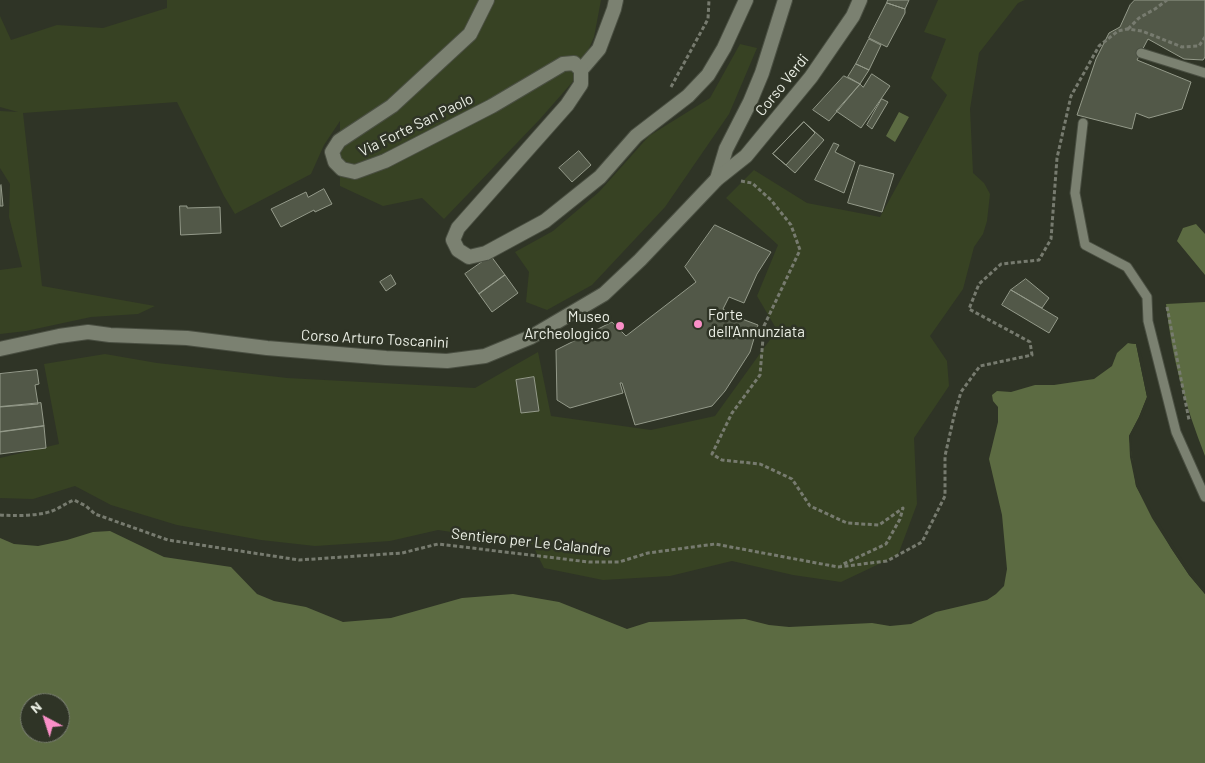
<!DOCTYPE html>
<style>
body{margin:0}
#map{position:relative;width:1205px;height:763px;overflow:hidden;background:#2f3426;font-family:Barlow,sans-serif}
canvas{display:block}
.north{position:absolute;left:20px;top:693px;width:50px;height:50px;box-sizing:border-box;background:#2f3426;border:1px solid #7a7f72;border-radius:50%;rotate:320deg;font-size:14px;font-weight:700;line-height:20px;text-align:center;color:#ebefe5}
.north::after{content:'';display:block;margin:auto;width:18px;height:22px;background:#fa8fc7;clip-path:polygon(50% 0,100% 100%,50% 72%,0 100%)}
</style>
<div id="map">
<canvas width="1205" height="763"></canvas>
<div class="north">N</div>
</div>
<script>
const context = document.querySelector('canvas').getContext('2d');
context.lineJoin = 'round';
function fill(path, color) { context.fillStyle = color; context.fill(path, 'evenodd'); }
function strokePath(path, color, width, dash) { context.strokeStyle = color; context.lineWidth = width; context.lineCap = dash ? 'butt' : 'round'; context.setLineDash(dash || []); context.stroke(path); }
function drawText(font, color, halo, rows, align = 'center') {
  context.font = font + ' Barlow,sans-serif'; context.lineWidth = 5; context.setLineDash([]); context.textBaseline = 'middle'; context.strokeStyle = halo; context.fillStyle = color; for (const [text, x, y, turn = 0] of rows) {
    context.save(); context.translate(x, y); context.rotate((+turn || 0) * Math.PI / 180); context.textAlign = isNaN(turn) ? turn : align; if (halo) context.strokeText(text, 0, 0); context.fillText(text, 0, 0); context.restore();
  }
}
const green = new Path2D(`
 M 167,0 L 601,0 L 594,37 L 576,78 L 540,119 L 444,219 L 422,198 L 383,206 L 340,186 L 340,121 L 324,145 L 311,174 L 235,214 L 224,196 L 177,102 L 23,113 L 42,286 L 155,306 L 138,314 L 91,317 L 26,331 L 0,334 L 0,270 L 22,267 L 9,217 L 10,184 L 0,168 L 0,111 L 18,112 L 0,107 L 0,16 L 11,40 L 57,25 L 103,28 L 167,8 Z
 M 938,0 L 1025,0 L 1018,3 L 979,53 L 970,109 L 973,173 L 984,183 L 990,194 L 987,221 L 983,234 L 974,247 L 963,289 L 930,336 L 947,361 L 949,386 L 914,438 L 917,504 L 898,555 L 841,582 L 793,575 L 732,561 L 670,576 L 603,580 L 544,568 L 532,544 L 438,530 L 390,541 L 315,546 L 261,540 L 177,525 L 111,505 L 75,486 L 33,499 L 0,498 L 0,458 L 59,444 L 44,364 L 105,354 L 157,363 L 287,378 L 475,388 L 538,352 L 551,416 L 651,430 L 715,416 L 777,330 L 757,296 L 778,245 L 726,198 L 754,170 L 807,203 L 880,217 L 947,95 L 931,78 L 946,39 L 924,32 Z
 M 740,44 L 757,48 L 729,114 L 665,207 L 592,285 L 547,310 L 526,302 L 529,272 L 515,252 L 553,231 L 599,192 L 649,136 L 710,98 Z`);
const water = new Path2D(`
 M 899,112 L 909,117 L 895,142 L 886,136 Z
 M 1196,224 L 1205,234 L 1205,275 L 1177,241 L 1183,228 Z
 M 1205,302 L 1205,456 C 1185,405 1172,359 1166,304 Z
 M 1128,343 L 1136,344 L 1147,397 L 1139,417 L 1129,436 L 1136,486 L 1171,548 L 1189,575 L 1205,594 L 1205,763 L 0,763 L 0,538 L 14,544 L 38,546 L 67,540 L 93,532 L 110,531 L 164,557 L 231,567 L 257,594 L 274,601 L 306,607 L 343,622 L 391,618 L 462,598 L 513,594 L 559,602 L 627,629 L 649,622 L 745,619 L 769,625 L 789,627 L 872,623 L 890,626 L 911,624 L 936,612 L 987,600 L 996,594 L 1004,586 L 1007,569 L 1002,515 L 989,459 L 998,422 L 998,407 L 993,401 L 992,395 L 997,391 L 1011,392 L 1035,385 L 1054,385 L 1094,379 L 1112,366 L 1117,353 ZM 30,703 L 60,703 L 60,733 L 30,733 Z`);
const pier = new Path2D(`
 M 1129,340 L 1138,343 L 1142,357 L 1150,397 L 1142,417 L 1131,437 L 1132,457 L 1139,485 L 1155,517 L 1191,573 L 1205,590 L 1205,594 L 1189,575 L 1171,548 L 1152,518 L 1136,486 L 1130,457 L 1129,436 L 1139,417 L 1147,397 L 1136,344 L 1128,343 Z`);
const building = new Path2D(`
 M 888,0 L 909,0 L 905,9 L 887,3 Z
 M 1135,0 L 1205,0 L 1205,57 L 1203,60 L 1184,59 L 1148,39 L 1137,60 L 1191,82 L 1182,109 L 1149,118 L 1136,113 L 1132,129 L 1077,115 L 1096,59 L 1109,33 L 1120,27 L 1130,5 Z
 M 887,3 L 905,9 L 905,13 L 887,47 L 869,38 Z
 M 869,39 L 881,45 L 869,70 L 856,64 Z
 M 856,64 L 869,70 L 860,84 L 848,77 Z
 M 872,74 L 890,86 L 861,128 L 836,111 L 860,84 L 863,87 Z
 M 844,76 L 860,84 L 829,121 L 813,110 Z
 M 882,99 L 888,102 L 872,129 L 867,125 Z
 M 804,122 L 815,133 L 786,165 L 773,154 Z
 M 804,122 L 824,140 L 795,173 L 773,154 Z
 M 834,143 L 839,145 L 835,152 L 855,162 L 844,193 L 815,180 Z
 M 579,151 L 591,165 L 572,182 L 559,168 Z
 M 860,165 L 894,174 L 882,212 L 848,203 Z
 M 1,185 L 3,206 L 0,206 L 0,186 Z
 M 324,189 L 332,204 L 315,212 L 314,210 L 281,227 L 271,209 L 306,192 L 308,197 Z
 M 180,206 L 187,206 L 187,208 L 220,207 L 221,233 L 181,235 Z
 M 715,225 L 771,252 L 757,274 L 744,303 L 729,297 L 723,309 L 734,316 L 758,325 L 750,352 L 725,391 L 712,406 L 635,425 L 622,383 L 620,383 L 623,393 L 570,408 L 557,400 L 556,350 L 612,322 L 626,336 L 696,282 L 685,267 Z
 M 491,256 L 505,275 L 479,294 L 465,274 Z
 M 391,275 L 396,284 L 386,291 L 380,282 Z
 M 505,275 L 518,293 L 492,312 L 479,294 Z
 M 1026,279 L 1049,298 L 1042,308 L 1011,290 Z
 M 1011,290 L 1058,318 L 1049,333 L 1002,305 Z
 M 37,370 L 39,384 L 35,385 L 38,404 L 0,407 L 0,374 Z
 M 534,377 L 539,411 L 521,413 L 516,380 Z
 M 41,403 L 44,426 L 0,432 L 0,407 Z
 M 44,426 L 46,448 L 0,454 L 0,432 Z`);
const path = new Path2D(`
 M 1128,29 L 1139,18 L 1155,9 L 1167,0
 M 671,87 L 708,19 L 709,0
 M 741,181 L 752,183 L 771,200 L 791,225 L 800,250 L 764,326 L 760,375 L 732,413 L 712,454 L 722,460 L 760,464 L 792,479 L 810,506 L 847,523 L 879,525 L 903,508 L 900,519 L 886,544 L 841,565
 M 1167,307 L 1189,420
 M 0,515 C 14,516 39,516 52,511 C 60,508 66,503 74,500 L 86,506 L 95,514 L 168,540 L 299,560 L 402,553 L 438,544 L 589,562 L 619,562 L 648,553 L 715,544 L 838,567 L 887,561 L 922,542 L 945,496 L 945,456 L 954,416 L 961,392 L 980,366 L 1032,355 L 1030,342 L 969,309 L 979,284 L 1001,264 L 1039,260 L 1051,239 L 1057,158 L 1071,96 L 1099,46 L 1118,31 L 1127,29 L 1142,31 L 1182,47 L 1199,46 L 1205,37`);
const service = new Path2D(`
 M 1141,53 L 1205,73
 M 1083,123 L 1075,193 L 1085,245 L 1127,267 L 1147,297 L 1148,321 L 1176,432 L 1205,497`);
const minor = new Path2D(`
 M 581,70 L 599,49 L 614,9 L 616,0`);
const tertiary = new Path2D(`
 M 487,0 L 470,34 L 392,106 L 339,141 L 332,152 L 335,162 L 342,169 L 355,172 L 385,161 L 492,106 L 563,64 L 574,63 L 581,70 L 581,84 L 567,105 L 458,228 L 453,240 L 458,250 L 469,257 L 486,253 L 545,221 L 600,177 L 636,136 L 688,96 L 708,75 L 724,48 L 746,0
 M 717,179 L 726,149 L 750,102 L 762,73 L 785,0`);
const secondary = new Path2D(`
 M 0,349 L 59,336 L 88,332 L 110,335 L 187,338 L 267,348 L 386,358 L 447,361 L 485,356 L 531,337 L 604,294 L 640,260 L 717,179 L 746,156 L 811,77 L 853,16 L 860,0`);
const markers = [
 [698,324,5,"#fa8fc7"],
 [620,326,5,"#fa8fc7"]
];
const streetNames = [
 ["Corso Verdi",782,85,-51],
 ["Via Forte San Paolo",416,125,-26],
 ["Corso Arturo Toscanini",375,339,3],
 ["Sentiero per Le Calandre",531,542,6]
];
const poiNames = [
 ["Forte",708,315],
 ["dell'Annunziata",708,332],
 ["Museo",610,317,"right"],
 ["Archeologico",610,334,"right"]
];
fill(green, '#374223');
fill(water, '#5c6b42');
fill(pier, '#2f3426');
fill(building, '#525848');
strokePath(building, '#949a8a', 1);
strokePath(service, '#4a4f42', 11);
strokePath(minor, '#4a4f42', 16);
strokePath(tertiary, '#4a4f42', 16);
strokePath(secondary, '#4a4f42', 16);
strokePath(path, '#777b6f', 3, [4, 2.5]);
strokePath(service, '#7b8171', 9);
strokePath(minor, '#7b8171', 14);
strokePath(tertiary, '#7b8171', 14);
strokePath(secondary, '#7b8171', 14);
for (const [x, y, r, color] of markers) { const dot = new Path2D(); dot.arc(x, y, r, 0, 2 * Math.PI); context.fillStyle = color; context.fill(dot); strokePath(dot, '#2f3426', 2); }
drawText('15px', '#ebefe5', '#2f3426', streetNames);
drawText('15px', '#ebefe5', '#2f3426', poiNames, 'left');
</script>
